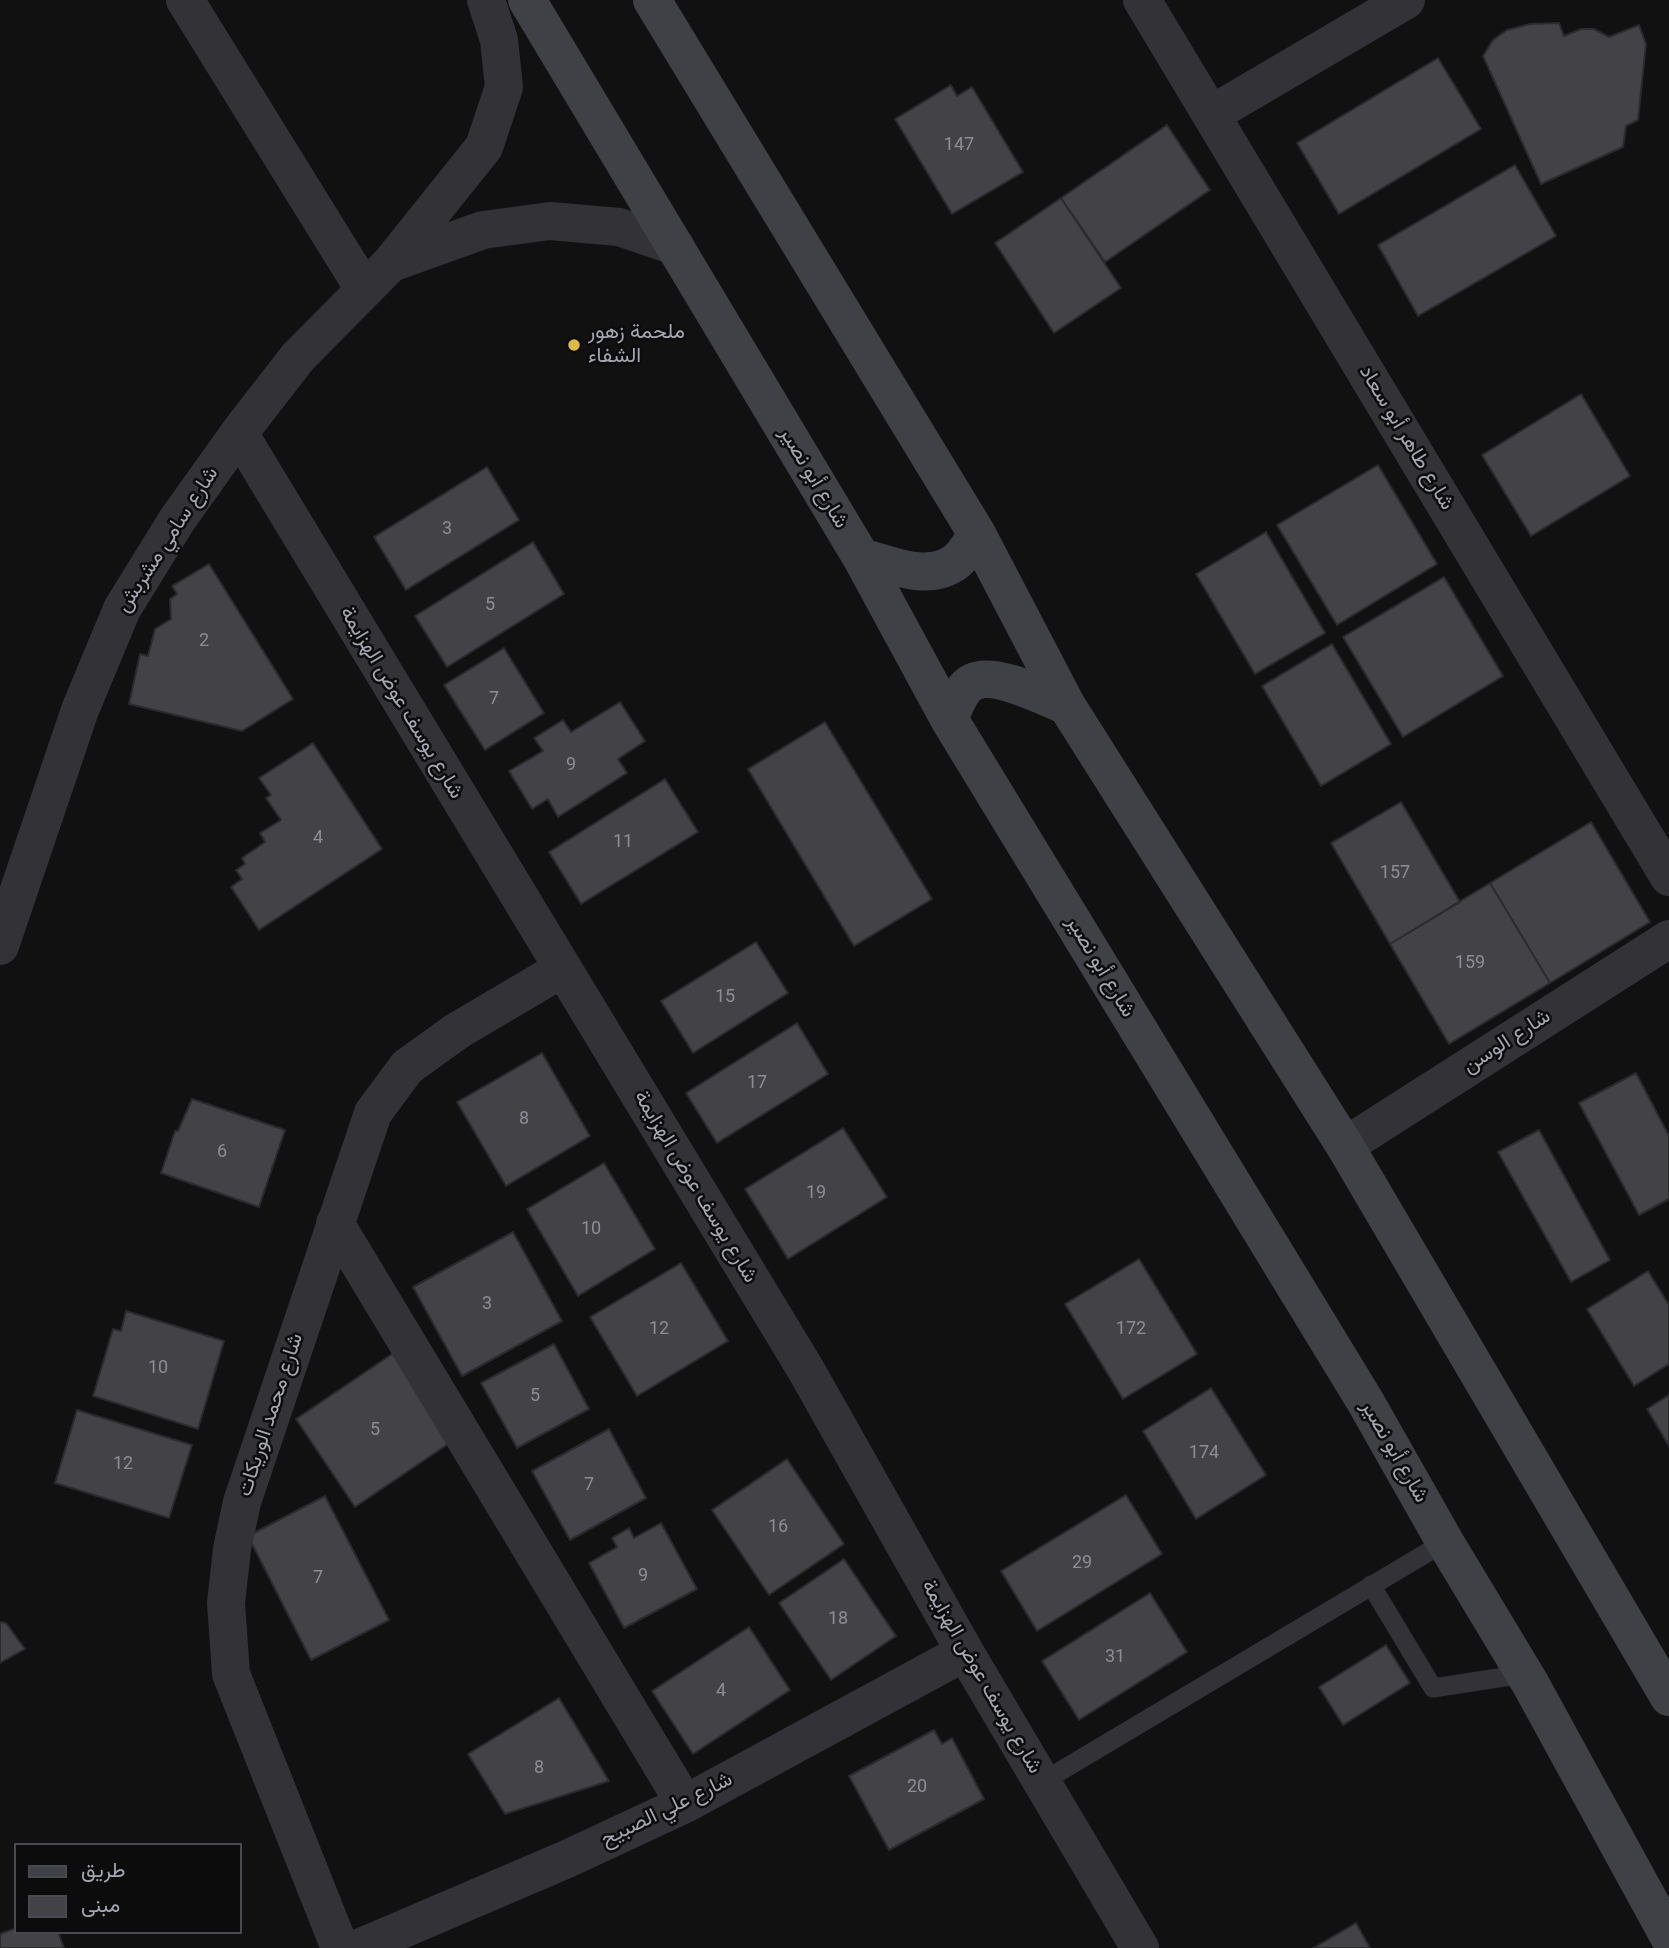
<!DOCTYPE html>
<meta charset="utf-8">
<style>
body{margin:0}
#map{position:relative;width:1669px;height:1948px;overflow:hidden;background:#111112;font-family:Roboto,Vazirmatn,sans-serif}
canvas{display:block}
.legend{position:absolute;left:14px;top:1843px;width:228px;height:91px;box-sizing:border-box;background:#0c0c0d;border:2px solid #494a4f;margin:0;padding:9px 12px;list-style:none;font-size:21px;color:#a4a6b1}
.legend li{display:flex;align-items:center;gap:14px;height:35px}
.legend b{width:35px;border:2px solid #494a4f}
</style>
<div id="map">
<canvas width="1669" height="1948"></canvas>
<ul class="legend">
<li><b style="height:9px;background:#404146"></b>طريق</li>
<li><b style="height:19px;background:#434347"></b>مبنى</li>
</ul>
</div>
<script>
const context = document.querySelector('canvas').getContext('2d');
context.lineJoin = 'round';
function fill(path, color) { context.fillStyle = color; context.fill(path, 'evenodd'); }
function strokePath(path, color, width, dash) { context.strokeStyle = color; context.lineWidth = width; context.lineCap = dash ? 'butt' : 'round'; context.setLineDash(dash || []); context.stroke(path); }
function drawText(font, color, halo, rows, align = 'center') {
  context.font = font + ' Roboto,Vazirmatn,sans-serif'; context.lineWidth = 5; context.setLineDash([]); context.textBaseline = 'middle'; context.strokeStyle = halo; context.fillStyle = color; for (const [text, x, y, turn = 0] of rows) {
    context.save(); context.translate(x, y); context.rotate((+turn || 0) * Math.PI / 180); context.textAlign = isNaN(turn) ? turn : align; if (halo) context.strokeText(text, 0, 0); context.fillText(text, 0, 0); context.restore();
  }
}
const building = new Path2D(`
 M 1559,23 L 1564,36 L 1581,29 L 1594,29 L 1609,37 L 1639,25 L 1646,44 L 1638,120 L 1626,126 L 1623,147 L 1541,184 L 1483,56 L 1493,40 L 1507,30 L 1530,24 Z
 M 1438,58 L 1481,129 L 1339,214 L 1297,143 Z
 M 951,85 L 957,96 L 972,87 L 1023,172 L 952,214 L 895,119 Z
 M 1167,125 L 1210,190 L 1105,262 L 1061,198 Z
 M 1515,165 L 1556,236 L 1418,316 L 1378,245 Z
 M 1061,198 L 1121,288 L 1054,333 L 995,243 Z
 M 1581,394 L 1630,476 L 1531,536 L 1482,455 Z
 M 1378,465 L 1437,564 L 1337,625 L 1277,525 Z
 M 487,467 L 519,520 L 406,590 L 374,537 Z
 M 1266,532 L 1325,633 L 1255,674 L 1196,574 Z
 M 533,542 L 564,594 L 447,667 L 415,616 Z
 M 209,564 L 293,699 L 242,731 L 129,704 L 140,654 L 148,656 L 155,629 L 171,619 L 170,599 L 177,594 L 172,586 Z
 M 1444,577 L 1503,676 L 1403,737 L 1343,637 Z
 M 1332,644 L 1391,744 L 1321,786 L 1262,686 Z
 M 504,648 L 544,713 L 485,750 L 444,685 Z
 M 620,702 L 645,741 L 618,759 L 627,773 L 558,817 L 548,799 L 532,809 L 509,771 L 543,751 L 534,738 L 563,720 L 571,732 Z
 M 825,722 L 932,899 L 854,946 L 748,769 Z
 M 313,743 L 382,849 L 259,930 L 231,887 L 242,879 L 236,870 L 245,864 L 242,858 L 265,842 L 260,833 L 281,820 L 266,798 L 271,795 L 259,778 Z
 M 665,779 L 698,832 L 581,904 L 549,852 Z
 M 1401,802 L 1460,902 L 1390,944 L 1331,843 Z
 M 1591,822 L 1650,922 L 1550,983 L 1490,883 Z
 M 1490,883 L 1550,983 L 1449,1044 L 1390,944 Z
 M 756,942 L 788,993 L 693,1053 L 661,1001 Z
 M 797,1023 L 828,1074 L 717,1143 L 686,1093 Z
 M 542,1053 L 590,1136 L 506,1186 L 457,1102 Z
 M 1636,1073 L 1669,1136 L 1669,1199 L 1639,1215 L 1579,1103 Z
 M 192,1099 L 285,1130 L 259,1207 L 161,1173 L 175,1131 L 178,1131 Z
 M 843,1128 L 887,1197 L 788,1259 L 745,1189 Z
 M 1539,1130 L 1610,1260 L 1571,1282 L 1498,1152 Z
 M 604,1163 L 655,1249 L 578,1296 L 527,1209 Z
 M 513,1232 L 562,1321 L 462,1376 L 413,1287 Z
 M 1139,1259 L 1197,1354 L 1123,1399 L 1065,1304 Z
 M 681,1263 L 728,1341 L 637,1396 L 590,1317 Z
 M 1648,1271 L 1669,1305 L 1669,1364 L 1634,1386 L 1587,1309 Z
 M 126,1311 L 224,1341 L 198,1429 L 93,1396 L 113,1329 L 121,1331 Z
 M 554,1344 L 589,1409 L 517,1448 L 481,1383 Z
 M 395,1352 L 454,1440 L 355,1507 L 296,1419 Z
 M 1211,1388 L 1266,1475 L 1196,1519 L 1143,1431 Z
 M 1669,1395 L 1669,1446 L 1647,1409 Z
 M 77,1410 L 192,1445 L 169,1518 L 55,1483 Z
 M 609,1429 L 646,1498 L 570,1540 L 532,1471 Z
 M 787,1459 L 844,1544 L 769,1595 L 712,1510 Z
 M 1126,1495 L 1162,1554 L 1037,1631 L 1001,1571 Z
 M 325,1496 L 389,1620 L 311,1660 L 248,1536 Z
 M 661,1523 L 697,1589 L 624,1628 L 589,1563 L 617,1547 L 612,1538 L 629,1528 L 634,1538 Z
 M 844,1559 L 896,1636 L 831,1680 L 779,1603 Z
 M 1150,1593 L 1187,1652 L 1079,1720 L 1042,1661 Z
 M 0,1622 L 6,1623 L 25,1649 L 0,1663 Z
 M 749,1627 L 790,1690 L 693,1754 L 652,1691 Z
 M 1386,1645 L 1410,1683 L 1343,1725 L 1319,1687 Z
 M 559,1698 L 609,1781 L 505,1814 L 468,1754 Z
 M 934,1730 L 942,1744 L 952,1738 L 984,1799 L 889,1850 L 849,1776 Z
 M 1356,1923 L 1370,1948 L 1313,1948 Z
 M 16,1928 L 16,1932 L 58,1932 L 64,1948 L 0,1948 L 0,1934 Z`);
const lane = new Path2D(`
 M 1371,1585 L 1433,1688 L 1524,1674
 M 1042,1782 L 1445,1542`);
const street = new Path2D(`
 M 185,0 L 364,289
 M 1142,0 L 1669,877
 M 1212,114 L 1406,0
 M 391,263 L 483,230 L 550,221 L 619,227 L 675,246
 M 239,433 L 806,1370 L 965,1652 L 1140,1948
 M 0,946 L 80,710 L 122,609 L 177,520 L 239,433 L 298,357 L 391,263 L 484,147 L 504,87 L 499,40 L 486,0
 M 1345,1146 L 1669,939
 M 335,1223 L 685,1804
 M 340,1948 L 231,1674 L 226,1603 L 232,1549 L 242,1502 L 373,1113 L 407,1067 L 457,1031 L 562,969
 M 359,1948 L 567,1859 L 685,1804 L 965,1652`);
const secondary = new Path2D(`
 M 527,0 L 861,557 L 949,719 L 1365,1401 L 1445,1542 L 1530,1683 L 1669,1937
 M 652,0 L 977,534 L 1067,706 L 1345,1146 L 1669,1697
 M 861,557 C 891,565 929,583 957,561 C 965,554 971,543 977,534
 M 949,719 C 955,707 960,688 973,682 C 995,671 1045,697 1067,706`);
const markers = [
 [574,345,7,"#debb3d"]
];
const numberNames = [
 ["147",959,145],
 ["3",447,529],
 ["5",490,605],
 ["2",204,641],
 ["7",494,699],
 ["9",571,765],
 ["4",318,838],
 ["11",623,842],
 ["157",1395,873],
 ["159",1470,963],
 ["15",725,997],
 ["17",757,1083],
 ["8",524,1119],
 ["6",222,1152],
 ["19",816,1193],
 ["10",591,1229],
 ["3",487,1304],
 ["12",659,1329],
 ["172",1131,1329],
 ["10",158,1368],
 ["5",535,1396],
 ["5",375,1430],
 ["174",1204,1453],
 ["12",123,1464],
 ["7",589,1485],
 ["16",778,1527],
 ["29",1082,1563],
 ["9",643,1576],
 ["7",318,1578],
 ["18",838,1619],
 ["31",1115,1657],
 ["4",721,1691],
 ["8",539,1768],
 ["20",917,1787]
];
const poiNames = [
 ["ملحمة زهور",588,333],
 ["الشفاء",588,357]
];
const streetNames = [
 ["شارع طاهر أبو سعاد",1406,438,59],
 ["شارع أبو نصير",813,478,59],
 ["شارع سامي مشربش",168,540,-57],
 ["شارع يوسف عوض الهزايمة",401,703,59],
 ["شارع أبو نصير",1100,967,59],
 ["شارع الوسن",1507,1042,-33],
 ["شارع يوسف عوض الهزايمة",695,1187,59],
 ["شارع محمد الوريكات",271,1415,-72],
 ["شارع أبو نصير",1394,1452,60],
 ["شارع يوسف عوض الهزايمة",981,1677,60],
 ["شارع علي الصبيح",667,1810,-26]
];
fill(building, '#434347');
strokePath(building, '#2b2b2e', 2);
strokePath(lane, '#323237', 19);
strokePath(street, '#323237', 38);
strokePath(secondary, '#404146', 38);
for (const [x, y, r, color] of markers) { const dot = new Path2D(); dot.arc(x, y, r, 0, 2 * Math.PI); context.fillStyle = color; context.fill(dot); strokePath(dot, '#0c0c0d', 2.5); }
drawText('18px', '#8c8d96', null, numberNames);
drawText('21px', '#a4a6b1', '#0c0c0d', poiNames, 'left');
drawText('21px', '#a4a6b1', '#0c0c0d', streetNames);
</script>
